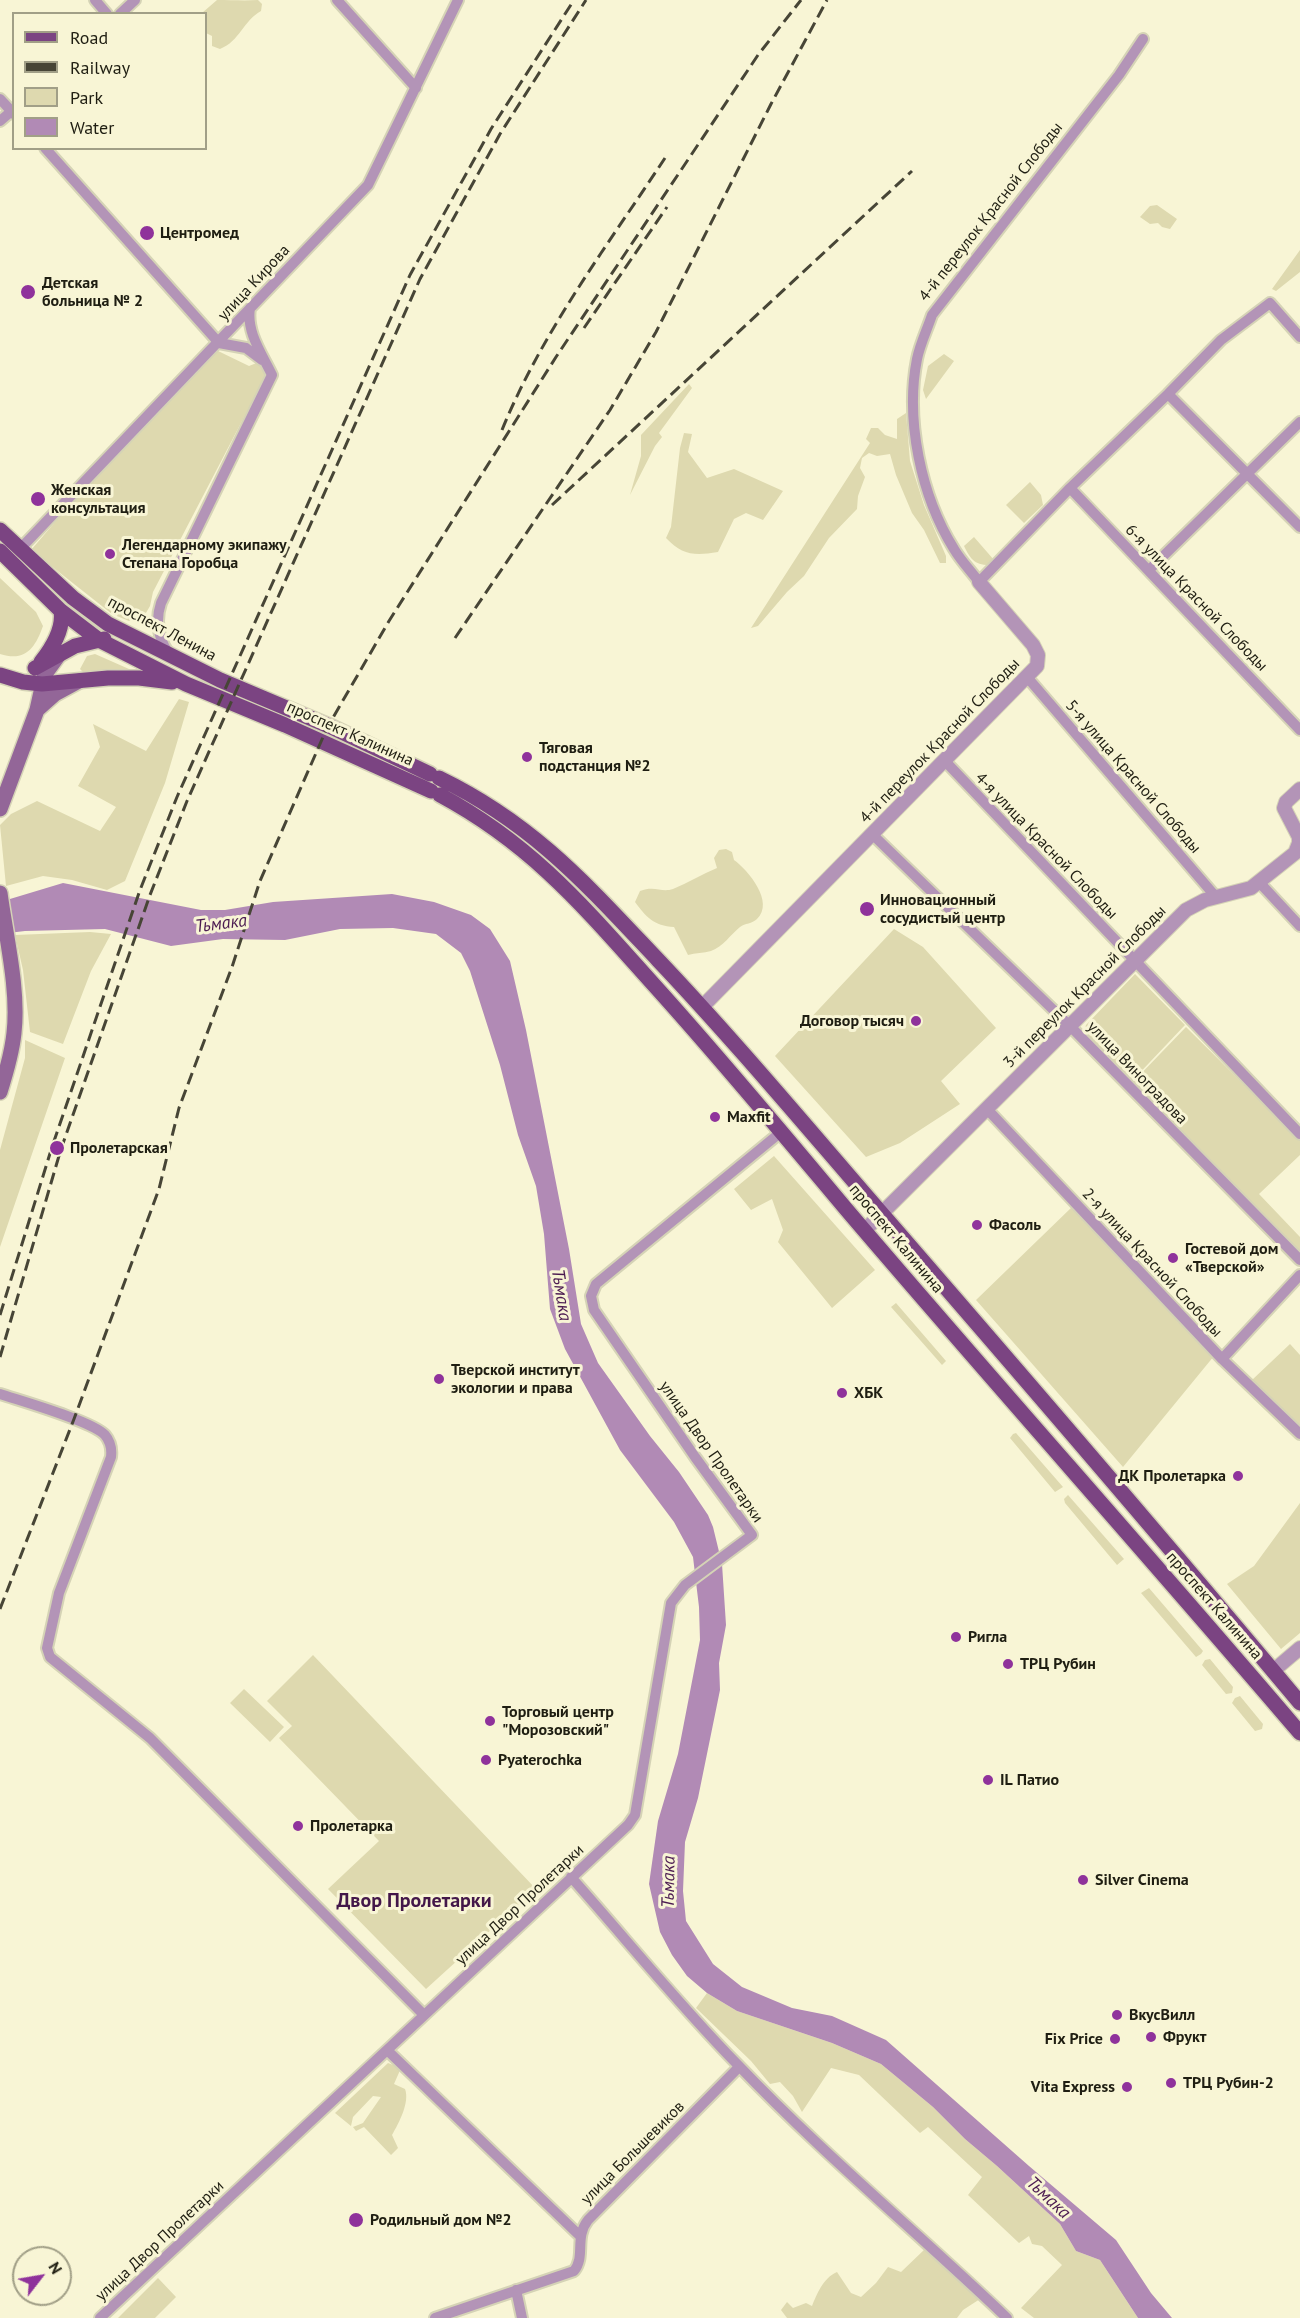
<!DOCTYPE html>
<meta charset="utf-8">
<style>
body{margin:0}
#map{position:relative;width:1300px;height:2318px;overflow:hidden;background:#f8f5d5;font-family:"PT Sans",sans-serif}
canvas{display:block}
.legend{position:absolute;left:12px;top:12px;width:195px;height:138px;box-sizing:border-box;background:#f8f5d5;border:2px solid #a19f87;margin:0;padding:8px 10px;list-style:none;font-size:18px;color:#1f1e12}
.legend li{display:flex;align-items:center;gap:12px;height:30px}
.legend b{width:30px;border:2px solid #a19f87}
.north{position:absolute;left:12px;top:2246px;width:60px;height:60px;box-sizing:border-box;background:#f8f5d5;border:2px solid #a19f87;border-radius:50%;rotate:59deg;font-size:16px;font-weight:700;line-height:24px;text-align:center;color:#1f1e12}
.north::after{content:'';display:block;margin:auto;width:21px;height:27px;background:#8f329b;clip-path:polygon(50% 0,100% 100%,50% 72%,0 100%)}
</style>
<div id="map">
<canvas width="1300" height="2318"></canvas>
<ul class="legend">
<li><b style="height:8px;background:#7b4482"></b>Road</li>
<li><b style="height:8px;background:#474536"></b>Railway</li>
<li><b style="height:16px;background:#ded9af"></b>Park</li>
<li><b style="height:16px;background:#b18ab5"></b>Water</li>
</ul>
<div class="north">N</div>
</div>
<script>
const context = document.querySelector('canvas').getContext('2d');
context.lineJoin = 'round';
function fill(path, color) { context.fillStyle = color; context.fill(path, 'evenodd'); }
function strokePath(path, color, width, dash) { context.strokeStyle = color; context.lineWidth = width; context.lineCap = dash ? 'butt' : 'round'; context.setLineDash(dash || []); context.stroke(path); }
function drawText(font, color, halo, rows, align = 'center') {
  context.font = font + ' "PT Sans",sans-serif'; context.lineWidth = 6; context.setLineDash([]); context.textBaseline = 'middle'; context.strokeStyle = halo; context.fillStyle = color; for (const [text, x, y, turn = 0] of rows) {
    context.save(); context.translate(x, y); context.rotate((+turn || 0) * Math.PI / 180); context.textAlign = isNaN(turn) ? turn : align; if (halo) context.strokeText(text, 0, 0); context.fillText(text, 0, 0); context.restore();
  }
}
const green = new Path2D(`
 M 217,0 C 231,0 244,1 258,0 L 262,4 L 261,11 C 243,21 240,41 220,49 L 212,46 L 212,36 L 206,33 L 206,14 L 202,13 Z
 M 1157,205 L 1177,219 L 1170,229 L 1162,227 L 1158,223 L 1150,224 L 1140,217 L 1150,206 Z
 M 1300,250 L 1300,272 L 1276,291 L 1272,289 Z
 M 216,350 L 249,366 L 259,362 L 266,375 L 153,592 L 150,606 L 143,618 L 129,621 L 112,614 L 31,550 L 92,479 Z
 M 944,354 L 954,361 L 926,399 L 923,390 L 928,366 Z
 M 689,384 L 692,388 L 659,433 L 662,437 L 655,446 L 630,495 L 641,456 L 641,435 Z
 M 906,413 L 910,461 L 924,505 L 946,556 L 946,563 L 940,563 L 924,530 L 912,513 L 896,475 L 890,454 L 877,456 L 869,453 L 862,458 L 860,468 L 865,477 L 858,496 L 857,509 L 829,538 L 804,576 L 787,592 L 758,626 L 751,628 L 870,443 L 866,439 L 871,428 L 878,428 L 885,435 L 897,439 L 897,419 Z
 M 684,433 L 692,434 L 688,452 L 707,478 L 734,469 L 783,491 L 763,520 L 746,513 L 734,519 L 718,552 C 694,556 682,555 666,538 L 671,527 L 680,448 Z
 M 1030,482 L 1041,495 L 1043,505 L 1024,523 L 1006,505 Z
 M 974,537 L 994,560 L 989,565 C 974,565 970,558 964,546 Z
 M 0,578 L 36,612 L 43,626 C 35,648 26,662 0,654 Z
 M 95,654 L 129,669 L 131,672 L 83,672 L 80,669 L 87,656 Z
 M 179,699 L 189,702 L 165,783 L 125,881 L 107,890 L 72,880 L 43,876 L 6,886 L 0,825 L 11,814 L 37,801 L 100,831 L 116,807 L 78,786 L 100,747 L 93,724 L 146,751 Z
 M 726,849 L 732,852 L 734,860 C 748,870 775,902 757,919 C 752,924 745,923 740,927 C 731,934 723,947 711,951 C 704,953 695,953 688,955 L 674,927 C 654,926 646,917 635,902 L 640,891 C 655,885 661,893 673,889 C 688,883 702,874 717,868 L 714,858 L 719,850 Z
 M 894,929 L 923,947 L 996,1028 L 941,1081 L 960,1104 L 900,1143 L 866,1157 L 775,1056 Z
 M 90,932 L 111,934 L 91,971 L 63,1044 L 30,1032 L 23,970 L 15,935 Z
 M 1135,974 L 1185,1025 L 1132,1081 L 1084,1031 L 1086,1025 Z
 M 1186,1027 L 1300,1140 L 1300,1155 L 1259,1194 L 1300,1237 L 1300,1256 L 1133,1082 Z
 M 25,1040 L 65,1058 L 0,1247 L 0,1150 L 25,1058 Z
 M 774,1156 L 875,1270 L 832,1308 L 778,1242 L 783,1230 L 772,1199 L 751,1210 L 734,1189 Z
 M 1072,1207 L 1214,1356 L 1123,1467 L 976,1300 Z
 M 896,1303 L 946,1361 L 942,1365 L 891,1307 Z
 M 1290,1344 L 1300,1355 L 1300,1429 L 1252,1380 Z
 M 1016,1433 L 1063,1487 L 1055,1492 L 1010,1438 L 1013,1434 Z
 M 1068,1495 L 1124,1559 L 1117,1565 L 1065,1503 L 1064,1499 Z
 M 1300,1503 L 1300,1633 L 1281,1649 L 1227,1584 L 1254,1566 Z
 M 1149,1588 L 1203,1651 L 1201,1654 L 1196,1657 L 1141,1593 Z
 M 313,1655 L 536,1889 L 426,1989 L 328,1889 L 379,1841 L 279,1738 L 292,1726 L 267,1701 Z
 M 1210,1659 L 1233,1687 L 1232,1693 L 1226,1694 L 1202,1665 L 1205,1660 Z
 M 244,1689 L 284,1727 L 270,1742 L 230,1703 Z
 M 1240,1696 L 1263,1724 L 1262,1729 L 1255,1731 L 1232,1703 L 1235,1698 Z
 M 707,1993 L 737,2011 L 832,2043 L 881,2064 L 933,2107 L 965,2139 L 997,2166 L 1060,2224 L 1076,2251 L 1100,2260 L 1138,2318 L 1034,2318 L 1021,2308 L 1062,2265 L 1042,2246 L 1032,2244 L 1029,2236 L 1019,2243 L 968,2195 L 982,2177 L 928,2127 L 920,2133 L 859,2075 L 831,2068 L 802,2112 L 793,2096 L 780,2082 L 770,2084 L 751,2061 L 696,2008 Z
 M 388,2063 L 401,2068 L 394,2084 L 405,2089 C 410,2102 399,2123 392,2135 L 398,2148 L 391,2155 L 364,2127 L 356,2131 L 353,2127 L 363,2123 L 381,2097 L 373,2096 L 353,2117 L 351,2126 L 335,2113 Z
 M 925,2249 L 931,2251 L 980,2299 L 963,2310 L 957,2318 L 787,2318 L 781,2310 L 787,2302 L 793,2308 L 806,2303 L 812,2306 C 817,2294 823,2278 837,2272 L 851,2293 L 861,2297 L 876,2283 L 888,2267 L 901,2272 Z
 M 158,2278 L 176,2297 L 155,2318 L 118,2318 Z`);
const water = new Path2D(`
 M 63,883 L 201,910 L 225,910 L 273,902 L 392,894 L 434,902 L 471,915 L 490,929 L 510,961 L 526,1030 L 569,1249 L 581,1324 L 598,1363 L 650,1436 L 679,1472 L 708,1515 L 713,1527 L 722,1564 L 726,1625 L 719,1663 L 720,1690 L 698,1798 L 685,1842 L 683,1891 L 686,1921 L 713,1964 L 742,1987 L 792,2008 L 832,2016 L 886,2040 L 1029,2166 L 1116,2240 L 1151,2293 L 1172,2318 L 1138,2318 L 1100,2260 L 1076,2251 L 1060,2224 L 997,2166 L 965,2139 L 933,2107 L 881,2064 L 832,2043 L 737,2011 L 707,1993 L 687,1976 L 672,1955 L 660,1932 L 649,1884 L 658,1821 L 678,1754 L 700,1640 L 699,1607 L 693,1557 L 674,1522 L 620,1450 L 565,1349 L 550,1309 L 544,1234 L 536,1186 L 518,1135 L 500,1065 L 470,971 L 461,953 L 436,934 L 393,928 L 340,929 L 285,940 L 223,939 L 171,946 L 105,929 L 25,931 L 0,934 L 0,902 Z`);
const minor = new Path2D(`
 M 95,0 L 107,14
 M 337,0 L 416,88
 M 120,14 L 135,0
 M 1143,39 L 1119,75 L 932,315 C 927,330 920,344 917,359 C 905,420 921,496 954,549 C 961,561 971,571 979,582 L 1070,488 L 1168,394 L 1221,340 L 1270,303 L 1300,337
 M 0,99 L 14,114
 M 0,121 L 14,109
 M 45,148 L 219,343 L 246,348 L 262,360
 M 1168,394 L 1300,527
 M 1070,488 L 1300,730
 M 20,549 L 368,185 L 458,0
 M 1149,570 L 1300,422
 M 169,654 C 158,638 155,621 161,603 L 272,375 C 262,354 246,332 250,308
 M 1027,677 L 1216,897
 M 944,760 L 1300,1134
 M 872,834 L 1070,1026 L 1300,1260
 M 1259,882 L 1300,926
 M 987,1109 L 1222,1359 L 1300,1434
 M 1222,1359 L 1300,1275
 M 0,1394 C 21,1401 92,1421 105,1435 C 110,1441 112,1449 111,1457 L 59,1593 L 47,1648 L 50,1657 L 150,1738 L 424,2015
 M 571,1877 C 627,1940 679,2005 738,2065 C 823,2154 918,2233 1007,2318
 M 387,2050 L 580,2236
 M 516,2290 L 522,2318
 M 100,2318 L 628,1825 L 635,1815 L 671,1603 L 685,1585 L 752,1535 L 695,1457 L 594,1310 L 591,1296 L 596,1284 L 781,1132
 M 435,2318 L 574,2271 C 586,2256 574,2238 588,2220 L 739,2067`);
const tertiary = new Path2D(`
 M 702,1007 L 1037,666 L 1038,655 L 1033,645 L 979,582
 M 865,1230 L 1186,910 L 1205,900 L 1251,888 L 1295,853 L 1299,843 L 1299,837 L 1284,808 L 1286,802 L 1300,789
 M 1273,1671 L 1300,1648`);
const secondary = new Path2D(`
 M 37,710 L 55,694 L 79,681
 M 0,809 L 37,710 L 45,674 L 58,656
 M 0,893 C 6,937 19,990 14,1033 C 12,1053 6,1073 0,1092`);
const primary = new Path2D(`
 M 0,530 L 73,598 L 108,624 L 220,680 L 329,726 L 430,774
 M 0,551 L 61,611 L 99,640 L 186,684 L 285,725 L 431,791
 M 41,662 C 52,648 64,630 61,611
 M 35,668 L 75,646 L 104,639
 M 0,675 L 23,682 L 42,684 L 108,678 L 139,678 L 172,682
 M 439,778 C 534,824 587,885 658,960 C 731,1037 799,1118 869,1199 C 1014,1366 1158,1533 1300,1703
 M 440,795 C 533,845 585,908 654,985 C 720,1058 783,1134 846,1209 C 996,1385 1150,1557 1300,1733`);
const rail = new Path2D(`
 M 584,328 L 667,207
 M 502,430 C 542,332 607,246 665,158
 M 552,505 L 912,171
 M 455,638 L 610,410 L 656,332 L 771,104 L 827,0
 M 0,1315 L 52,1147 L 140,890 L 177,797 L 410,275 L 491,129 L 574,0
 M 0,1357 L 61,1149 L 150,895 L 187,801 L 420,279 L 500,134 L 586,0
 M 0,1609 L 74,1419 L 159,1189 L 179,1108 L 232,967 L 260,881 L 327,728 L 389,621 L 556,357 L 758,55 L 801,0`);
const markers = [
 [147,233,8,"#8f329b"],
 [28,292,8,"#8f329b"],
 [38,499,8,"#8f329b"],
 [110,554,6,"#8f329b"],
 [527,757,6,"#8f329b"],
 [867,909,8,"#8f329b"],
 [916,1021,6,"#8f329b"],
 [715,1117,6,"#8f329b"],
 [57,1148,8,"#8f329b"],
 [977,1225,6,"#8f329b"],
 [1173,1258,6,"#8f329b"],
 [439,1379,6,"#8f329b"],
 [842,1393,6,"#8f329b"],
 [1238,1476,6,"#8f329b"],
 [956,1637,6,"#8f329b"],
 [1008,1664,6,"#8f329b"],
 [490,1721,6,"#8f329b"],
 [486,1760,6,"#8f329b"],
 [988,1780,6,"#8f329b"],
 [298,1826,6,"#8f329b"],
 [1083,1880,6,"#8f329b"],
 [1117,2015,6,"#8f329b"],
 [1151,2037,6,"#8f329b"],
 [1115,2039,6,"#8f329b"],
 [1171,2083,6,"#8f329b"],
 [1127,2087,6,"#8f329b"],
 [356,2220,8,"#8f329b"]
];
const streetNames = [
 ["4-й переулок Красной Слободы",991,212,-52],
 ["улица Кирова",254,283,-47],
 ["6-я улица Красной Слободы",1196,598,46],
 ["проспект Ленина",162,629,28],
 ["проспект Калинина",350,734,24],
 ["4-й переулок Красной Слободы",940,741,-46],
 ["5-я улица Красной Слободы",1133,777,49],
 ["4-я улица Красной Слободы",1046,846,46],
 ["3-й переулок Красной Слободы",1085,987,-45],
 ["улица Виноградова",1137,1073,46],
 ["проспект Калинина",896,1239,50],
 ["2-я улица Красной Слободы",1152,1263,47],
 ["улица Двор Пролетарки",711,1452,55],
 ["проспект Калинина",1214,1606,49],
 ["улица Двор Пролетарки",520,1905,-43],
 ["улица Большевиков",633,2153,-45],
 ["улица Двор Пролетарки",160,2241,-43]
];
const poiNames = [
 ["Центромед",160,233],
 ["Детская",42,283],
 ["больница № 2",42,301],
 ["Женская",51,490],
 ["консультация",51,508],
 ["Легендарному экипажу",122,545],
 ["Степана Горобца",122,563],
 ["Тяговая",539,748],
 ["подстанция №2",539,766],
 ["Инновационный",880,900],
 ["сосудистый центр",880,918],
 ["Договор тысяч",904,1021,"right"],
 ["Maxfit",727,1117],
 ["Пролетарская",70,1148],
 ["Фасоль",989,1225],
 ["Гостевой дом",1185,1249],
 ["«Тверской»",1185,1267],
 ["Тверской институт",451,1370],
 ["экологии и права",451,1388],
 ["ХБК",854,1393],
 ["ДК Пролетарка",1226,1476,"right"],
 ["Ригла",968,1637],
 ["ТРЦ Рубин",1020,1664],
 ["Торговый центр",502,1712],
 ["\"Морозовский\"",502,1730],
 ["Pyaterochka",498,1760],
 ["IL Патио",1000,1780],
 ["Пролетарка",310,1826],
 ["Silver Cinema",1095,1880],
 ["ВкусВилл",1129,2015],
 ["Фрукт",1163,2037],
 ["Fix Price",1103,2039,"right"],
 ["ТРЦ Рубин-2",1183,2083],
 ["Vita Express",1115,2087,"right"],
 ["Родильный дом №2",370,2220]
];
const waterNames = [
 ["Тьмака",221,924,-7],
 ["Тьмака",561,1295,81],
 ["Тьмака",669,1882,-89],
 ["Тьмака",1048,2198,43]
];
const quarterNames = [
 ["Двор Пролетарки",414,1901]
];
fill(green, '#ded9af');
fill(water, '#b18ab5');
strokePath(minor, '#d5d3b6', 14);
strokePath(tertiary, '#d5d3b6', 16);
strokePath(secondary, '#d5d3b6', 18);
strokePath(primary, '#d5d3b6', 18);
strokePath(minor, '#b394b7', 10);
strokePath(tertiary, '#b394b7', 14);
strokePath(secondary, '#936698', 15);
strokePath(primary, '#7b4482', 15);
strokePath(rail, '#474536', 3, [12, 6]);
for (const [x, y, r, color] of markers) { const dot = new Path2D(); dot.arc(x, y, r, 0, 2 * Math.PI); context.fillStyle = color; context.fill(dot); strokePath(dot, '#f8f5d5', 2); }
drawText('16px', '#1f1e12', '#f8f5d5', streetNames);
drawText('bold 16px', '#1f1e12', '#f8f5d5', poiNames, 'left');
drawText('italic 18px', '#4b1b51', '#f8f5d5', waterNames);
drawText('bold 20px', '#431749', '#f8f5d5', quarterNames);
</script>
